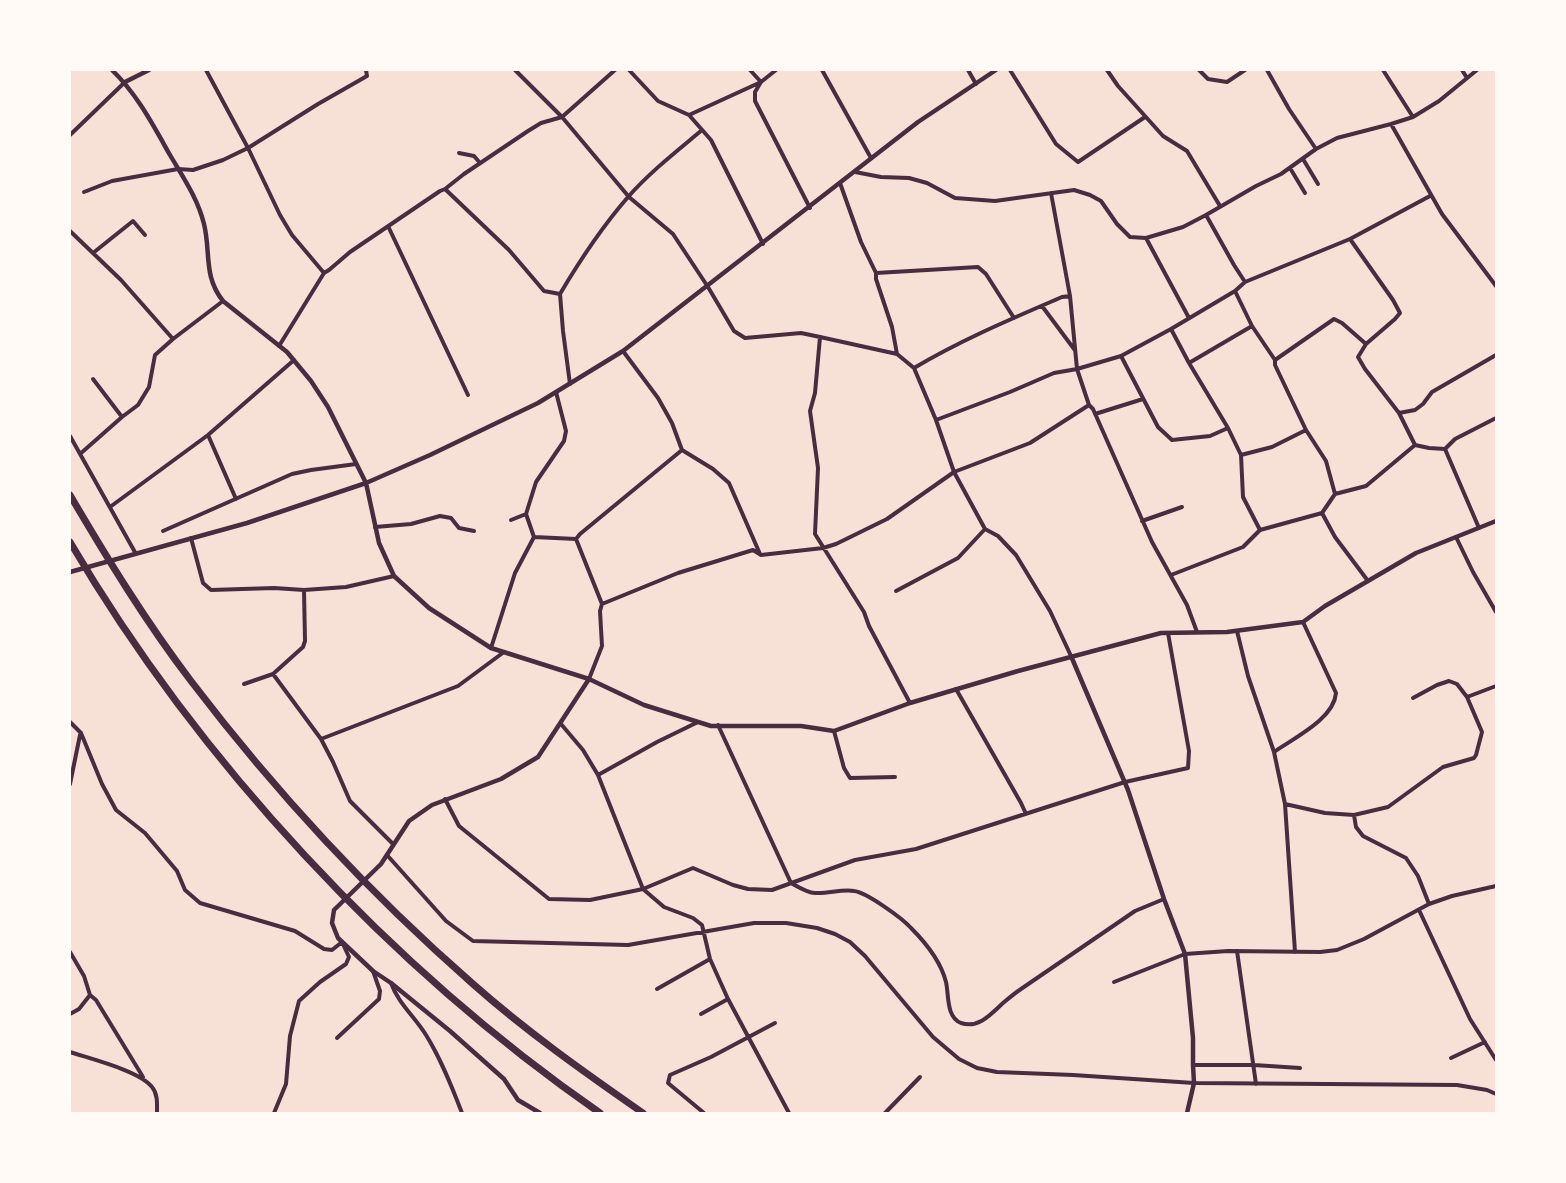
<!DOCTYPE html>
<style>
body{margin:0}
#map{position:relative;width:1566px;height:1183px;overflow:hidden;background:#f7e1d7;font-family:"DM Sans",sans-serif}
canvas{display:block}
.frame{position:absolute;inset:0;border:71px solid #fffaf5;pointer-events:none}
</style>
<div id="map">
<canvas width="1566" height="1183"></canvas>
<div class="frame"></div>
</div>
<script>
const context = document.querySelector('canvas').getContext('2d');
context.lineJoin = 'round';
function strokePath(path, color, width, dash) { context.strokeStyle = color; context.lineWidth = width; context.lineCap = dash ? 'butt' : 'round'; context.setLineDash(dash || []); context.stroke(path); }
const minor = new Path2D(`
 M 206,70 L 248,148 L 280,215 L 292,235 L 324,273
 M 515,70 L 562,117 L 629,197 L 673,234 L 708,287 L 734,331 L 745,338 L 801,333 L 820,337 L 897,354 L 914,368 L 936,420 L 954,472 L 985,529
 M 629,70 L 658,101 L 689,115 L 711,140 L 763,244
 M 750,70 L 761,82 L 755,92 L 755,101 L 810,208
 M 822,70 L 871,158
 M 968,70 L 976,84
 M 1010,70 L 1056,144 L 1078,162 L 1145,117
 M 1107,70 L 1118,86 L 1163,136 L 1187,151 L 1220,206
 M 1199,70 L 1208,79 L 1227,82 L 1245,70
 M 1267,70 L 1289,109 L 1316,149
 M 1383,70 L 1413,117
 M 1462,70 L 1467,78
 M 689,115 L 761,82 L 776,70
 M 1391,124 L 1442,214 L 1496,286
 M 70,135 L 125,82
 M 459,153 L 474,156 L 480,163
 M 1303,159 L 1318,184
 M 1290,168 L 1305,193
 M 855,172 L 881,177 L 909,178 L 927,183 L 955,198 L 995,201 L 1074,190 L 1090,195 L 1101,201 L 1117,224 L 1130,237 L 1146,238 L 1183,227 L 1206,215 L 1256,186 L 1281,174 L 1316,149 L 1337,138 L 1391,124 L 1413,117 L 1439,101 L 1477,70
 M 840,183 L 861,242 L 876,273 L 876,279 L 892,327 L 897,354
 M 445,189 L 509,250 L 544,291 L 560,294 C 580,260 602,227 628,197 C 650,172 677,151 702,130
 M 84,192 L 112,181 L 178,169 L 193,170 L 223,160 L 248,148 L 318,104 L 367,76 L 366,70
 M 1051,193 L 1070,296 L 1077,369 L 1089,405 L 1093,409 L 1152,542 L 1187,605 L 1197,632
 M 1206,215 L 1234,265 L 1245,282
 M 388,226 L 468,395
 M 70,231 L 121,280 L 173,339
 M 1146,238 L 1189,318
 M 1350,239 L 1393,300 L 1400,313 L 1395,319 L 1366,344 L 1358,357 L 1365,369 L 1399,413 L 1415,445 L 1429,448 L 1445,449 L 1455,439 L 1496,418
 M 93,253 L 133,221 L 145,235
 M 876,273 L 978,267 L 986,274 L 1014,318
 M 1235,291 L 1245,282 L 1350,239 L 1430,196
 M 560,294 L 563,331 L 570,384
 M 1042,306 L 1074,349
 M 1171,329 L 1189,363 L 1228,428 L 1241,455 L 1243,497 L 1260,530
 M 820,337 L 815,393 L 810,411 L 818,468 L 815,534 L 864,612 L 869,626 L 910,703
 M 279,346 L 324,273 L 329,270 L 350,252 L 440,191 L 445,189 L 464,174 L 528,131 L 541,123 L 562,117 L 615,70
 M 623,351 L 658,398 L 672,423 L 682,450 L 713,469 L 729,483 L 760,554
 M 1121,356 L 1158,427 L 1172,440 L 1210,436 L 1228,428
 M 1275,360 L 1334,319 L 1342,323 L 1366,344
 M 1189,363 L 1252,326
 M 914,368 C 961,340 1011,319 1062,297 L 1070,296
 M 93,379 L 122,417
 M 1399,413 L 1415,410 L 1423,404 L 1432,392 L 1496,355
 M 1095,414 L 1143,399
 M 936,420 L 1010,392 L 1054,373 L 1077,369 L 1121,356 L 1171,329 L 1235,291 L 1252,326 L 1275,360 L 1275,365 L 1306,430 L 1326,461 L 1335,494 L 1322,513
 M 208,435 L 236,499
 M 70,436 L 136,554
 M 1445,449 L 1479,528
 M 80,454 L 122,417 L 138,405 L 149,387 L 155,355 L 173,339 L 223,301
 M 1241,455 L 1272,447 L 1306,430
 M 1335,494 L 1366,486 L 1415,445
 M 110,507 L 208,435 L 294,360
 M 511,520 L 526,514
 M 1142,521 L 1182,507
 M 375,527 L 411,524 L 440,516 L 451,518 L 459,528 L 474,531
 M 163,531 L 292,474 L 311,470 L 356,464
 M 534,537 L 576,539
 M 1456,537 L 1473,572 L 1496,612
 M 191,538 L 203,583 L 211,590 L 274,588 L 304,590 L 346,587 L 394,576
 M 576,539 L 602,604 L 600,611 L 602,646 L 589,679
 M 576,539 L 580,534 L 682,450
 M 1171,575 L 1243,547 L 1260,530 L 1322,513 L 1335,537 L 1368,581
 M 896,591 L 958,558 L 985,529 L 998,536 L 1016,555 L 1050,611 L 1071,656
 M 602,604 L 678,573 L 753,550 L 761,555 L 823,548 L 836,544 L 887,519 L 954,472 L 1030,443 L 1089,405
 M 1237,631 L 1248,676 L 1274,752 L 1285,804 L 1295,952
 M 491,648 L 515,573 L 534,537 L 526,514 L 536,482 L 564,441 L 566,431 L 556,392
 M 273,674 L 321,739 L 458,686 L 504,652
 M 244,684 L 273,674 L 303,647 L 305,641 L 304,590
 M 956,689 L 1021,803 L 1026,814
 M 1467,697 L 1496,686
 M 70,722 L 81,733 L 102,784 L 116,810 L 145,833 L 177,871 L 185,890 L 200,903 L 295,931 L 324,949 L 332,950 L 342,942 L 349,957 L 346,964 L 320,982 L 299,1001 L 290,1036 L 286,1084 L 274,1113
 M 561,724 L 583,750 L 598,775 L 643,889 L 664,907 L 693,918 L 702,925 L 710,959 L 728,999 L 789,1113
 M 718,725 L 791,883 C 798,887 808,893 815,893 C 828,894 841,889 854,891 C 866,892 902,918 911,928 C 925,942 941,962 946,982 C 949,995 946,1017 961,1023 C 979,1029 992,1013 1003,1003 C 1009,998 1015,993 1021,989 L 1135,911 L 1164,899
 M 834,731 L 844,768 L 850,778 L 895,777
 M 321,739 L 333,762 L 350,801 L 393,844
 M 1274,752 C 1294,738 1334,719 1336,693 L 1303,622
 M 598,775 L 657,742 L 698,722
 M 70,784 L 80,735
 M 445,799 L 459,826 L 549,899 L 590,900 L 643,889 L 693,868 L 733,885 L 748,889 L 772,890 L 855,860 L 916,849 L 1125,782 L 1188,768 L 1189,751 L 1168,633
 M 1285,804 L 1325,813 L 1354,815 L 1388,807 L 1443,767 L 1474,758 L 1476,755 L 1482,732 L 1467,697 L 1457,684 L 1449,681 L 1437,685 L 1413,698
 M 1354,815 L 1356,827 L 1363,836 L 1406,858 L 1418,876 L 1429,904
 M 387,855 L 446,921 L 473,941 L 628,945 L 754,923 L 786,923 L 817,928 L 835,934 L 850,942 L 865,956 L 933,1037 L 959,1059 L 977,1068 L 997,1072 L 1073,1075 L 1194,1083 L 1457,1085 L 1487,1090 L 1496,1094
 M 1419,910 L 1470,1019 L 1496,1060
 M 1237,951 L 1256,1084
 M 70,952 L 84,976 L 90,995 L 96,1000 L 143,1077
 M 1114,982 L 1185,954 L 1228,951 L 1320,952 L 1337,950 L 1364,939 L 1429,904 L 1452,896 L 1496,886
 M 391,983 C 398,1003 415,1017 426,1035 C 441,1059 452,1087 462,1113
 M 657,989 L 710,959
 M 70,1014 L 79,1009 L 90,995
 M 701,1014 L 728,999
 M 337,1038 L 379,999 L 380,991 L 373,971
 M 70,1052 C 91,1059 140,1071 152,1087 C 158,1094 157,1104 157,1113
 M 1451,1058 L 1485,1042
 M 1193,1065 L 1254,1065 L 1300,1068
 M 704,1113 L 668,1083 L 670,1075 L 711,1057 L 775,1023
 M 885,1113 L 920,1077`);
const tertiary = new Path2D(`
 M 112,70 C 137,94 153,125 170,155 C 183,177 198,199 204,224 C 211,252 203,276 223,301 L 287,352 L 311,381 L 328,407 L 366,483 L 379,543 L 394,576 L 429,608 L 491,648 L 589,679 L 644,705 L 711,726 L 801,726 L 834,731 L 910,703 L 1018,671 L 1161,633 L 1227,632 L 1303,622 L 1325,606 L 1416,553 L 1496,521
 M 125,82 L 149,70
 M 70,572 L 247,523 L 366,483 L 430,455 L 538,403 L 623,351 L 918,122 L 996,70
 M 1071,656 L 1128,790 L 1164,899 L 1185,954 L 1193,1038 L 1193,1065 L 1194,1083 L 1187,1113
 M 540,1113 L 518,1100 L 504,1079 L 450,1031 L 391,983 L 373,971 L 338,938 L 332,923 L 334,910 L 381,864 L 409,821 L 432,805 L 501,779 L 538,757 L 589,679`);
const motorway = new Path2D(`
 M 70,495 C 107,558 146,622 191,681 C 274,790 369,893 473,984 C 526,1031 584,1072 643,1113
 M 70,542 C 199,762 391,968 600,1113`);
strokePath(minor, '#4a2c40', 4);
strokePath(tertiary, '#4a2c40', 4.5);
strokePath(motorway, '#4a2c40', 7);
</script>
